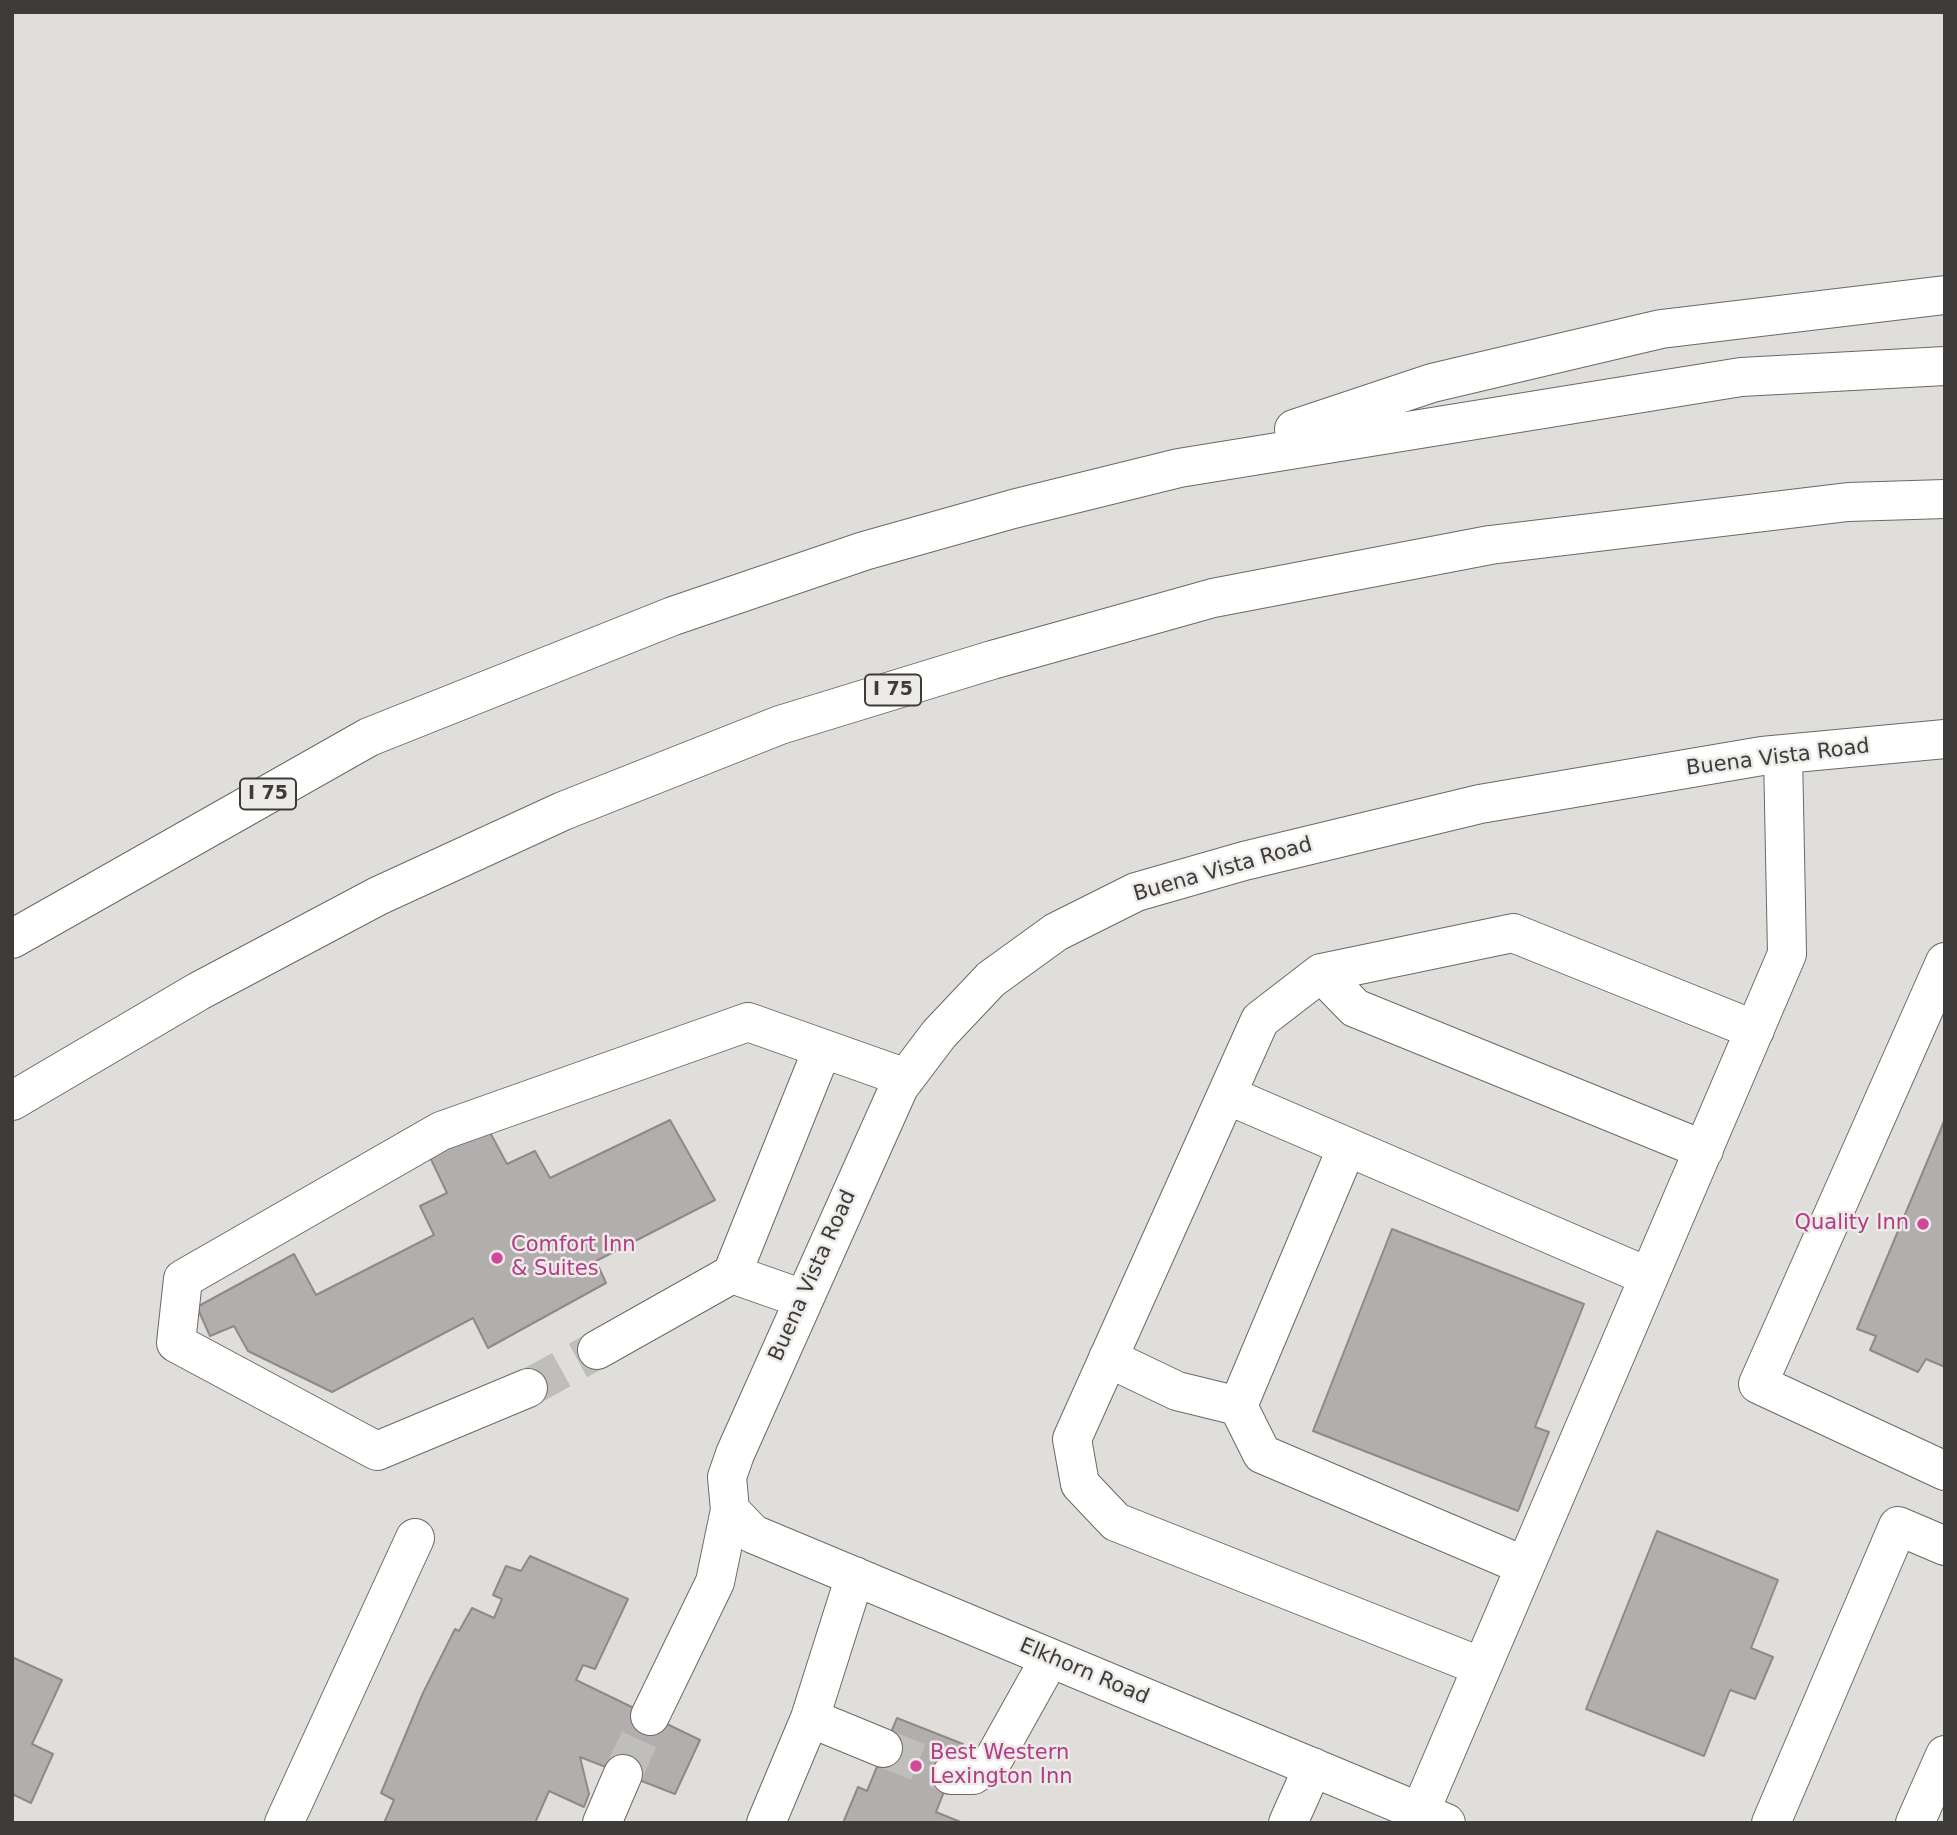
<!DOCTYPE html>
<style>
body{margin:0}
#map{position:relative;width:1957px;height:1835px;overflow:hidden;background:#e0dedb;font-family:"DejaVu Sans",sans-serif}
canvas{display:block}
.frame{position:absolute;inset:0;border:14px solid #3d3c3b;pointer-events:none}
</style>
<div id="map">
<canvas width="1957" height="1835"></canvas>
<div class="frame"></div>
</div>
<script>
const context = document.querySelector('canvas').getContext('2d');
context.lineJoin = 'round';
function fill(path, color) { context.fillStyle = color; context.fill(path, 'evenodd'); }
function strokePath(path, color, width, dash) { context.strokeStyle = color; context.lineWidth = width; context.lineCap = dash ? 'butt' : 'round'; context.setLineDash(dash || []); context.stroke(path); }
function drawText(font, color, halo, rows, align = 'center') {
  context.font = font + ' "DejaVu Sans",sans-serif'; context.lineWidth = 5; context.setLineDash([]); context.textBaseline = 'middle'; context.strokeStyle = halo; context.fillStyle = color; for (const [text, x, y, turn = 0] of rows) {
    context.save(); context.translate(x, y); context.rotate((+turn || 0) * Math.PI / 180); context.textAlign = isNaN(turn) ? turn : align; if (halo) context.strokeText(text, 0, 0); context.fillText(text, 0, 0); context.restore();
  }
}
const building = new Path2D(`
 M 1945,1119 L 1945,1367 L 1926,1359 L 1918,1372 L 1870,1350 L 1876,1336 L 1857,1329 Z
 M 670,1120 L 715,1200 L 596,1261 L 606,1283 L 488,1348 L 473,1318 L 332,1392 L 248,1351 L 234,1326 L 210,1336 L 197,1307 L 294,1254 L 316,1295 L 434,1235 L 420,1206 L 447,1193 L 428,1153 L 486,1125 L 507,1164 L 535,1151 L 550,1178 Z
 M 1392,1229 L 1584,1304 L 1535,1427 L 1549,1432 L 1518,1511 L 1313,1431 Z
 M 1657,1531 L 1778,1580 L 1751,1648 L 1773,1657 L 1755,1699 L 1730,1690 L 1704,1756 L 1586,1709 Z
 M 530,1556 L 628,1599 L 595,1669 L 583,1665 L 576,1680 L 700,1740 L 675,1794 L 580,1757 L 589,1794 L 584,1807 L 549,1791 L 535,1823 L 384,1823 L 394,1800 L 381,1793 L 423,1693 L 455,1629 L 459,1631 L 472,1608 L 494,1618 L 502,1599 L 493,1595 L 506,1566 L 521,1571 Z
 M 12,1657 L 62,1680 L 32,1744 L 53,1754 L 31,1803 L 12,1794 Z
 M 897,1718 L 963,1744 L 936,1812 L 963,1823 L 843,1823 L 858,1787 L 867,1791 Z`);
const minorTunnel = new Path2D(`
 M 528,1388 L 597,1350
 M 883,1748 L 951,1775
 M 623,1774 L 650,1716`);
const minor = new Path2D(`
 M 1945,962 L 1758,1384 L 1945,1471
 M 1321,973 L 1355,1008 L 1704,1150
 M 1227,1095 L 1649,1277
 M 732,1274 L 822,1050
 M 597,1350 L 732,1274 L 803,1299
 M 1108,1358 L 1177,1391 L 1238,1406 L 1347,1147
 M 528,1388 L 377,1451 L 176,1343 L 183,1279 L 441,1131 L 748,1022 L 906,1078
 M 1238,1406 L 1262,1454 L 1525,1566
 M 730,1510 L 753,1534 L 1446,1823
 M 855,1576 L 810,1718 L 883,1748
 M 1482,1667 L 1116,1522 L 1080,1484 L 1072,1439 L 1260,1020 L 1321,973 L 1513,933 L 1755,1030
 M 650,1716 L 715,1582 L 730,1510 L 727,1477 L 735,1454 L 899,1087 L 939,1034 L 991,979 L 1056,932 L 1136,892 L 1244,861 L 1480,804 L 1762,756 L 1945,739
 M 951,1775 L 973,1775 L 992,1762 L 1050,1658
 M 1420,1812 L 1787,954 L 1783,754
 M 284,1823 L 415,1538
 M 602,1823 L 623,1774
 M 766,1823 L 810,1718
 M 1288,1823 L 1313,1767
 M 1771,1823 L 1898,1526 L 1945,1546
 M 1915,1823 L 1945,1755`);
const highway = new Path2D(`
 M 1294,429 L 1432,383 L 1661,329 L 1945,295
 M 12,939 L 369,737 L 673,616 L 864,551 L 1013,509 L 1179,468 L 1741,377 L 1945,366
 M 12,1101 L 199,991 L 378,896 L 563,811 L 780,725 L 992,660 L 1213,598 L 1490,545 L 1848,502 L 1945,499`);
const markers = [
 [1923,1224,7,"#d1479c"],
 [497,1258,7,"#d1479c"],
 [916,1766,7,"#d1479c"]
];
const shields = [
 [893,690,56],
 [268,794,56]
];
const shieldNames = [
 ["I 75",893,690],
 ["I 75",268,794]
];
const streetNames = [
 ["Buena Vista Road",1778,758,-7],
 ["Buena Vista Road",1223,870,-16],
 ["Buena Vista Road",813,1276,-66],
 ["Elkhorn Road",1084,1672,23]
];
const hotelNames = [
 ["Quality Inn",1909,1224,"right"],
 ["Comfort Inn",511,1246],
 ["& Suites",511,1270],
 ["Best Western",930,1754],
 ["Lexington Inn",930,1778]
];
fill(building, '#b2aead');
strokePath(building, '#8d8a88', 2);
strokePath(minorTunnel, '#bfbebb', 38, [38, 19]);
strokePath(minor, '#6a6966', 40);
strokePath(highway, '#6a6966', 40);
strokePath(minor, '#fff', 38);
strokePath(highway, '#fff', 38);
for (const [x, y, r, color] of markers) { const dot = new Path2D(); dot.arc(x, y, r, 0, 2 * Math.PI); context.fillStyle = color; context.fill(dot); strokePath(dot, '#edebe8', 2.5); }
for (const [x, y, w] of shields) { const box = new Path2D(); box.roundRect(x - w / 2, y - 15.5, w, 31, 5); context.fillStyle = '#edebe8'; context.fill(box); strokePath(box, '#3d3c3b', 2); }
drawText('bold 19px', '#3d3c3b', null, shieldNames);
drawText('21px', '#3d3c3b', '#edebe8', streetNames);
drawText('21px', '#b23c85', '#edebe8', hotelNames, 'left');
</script>
